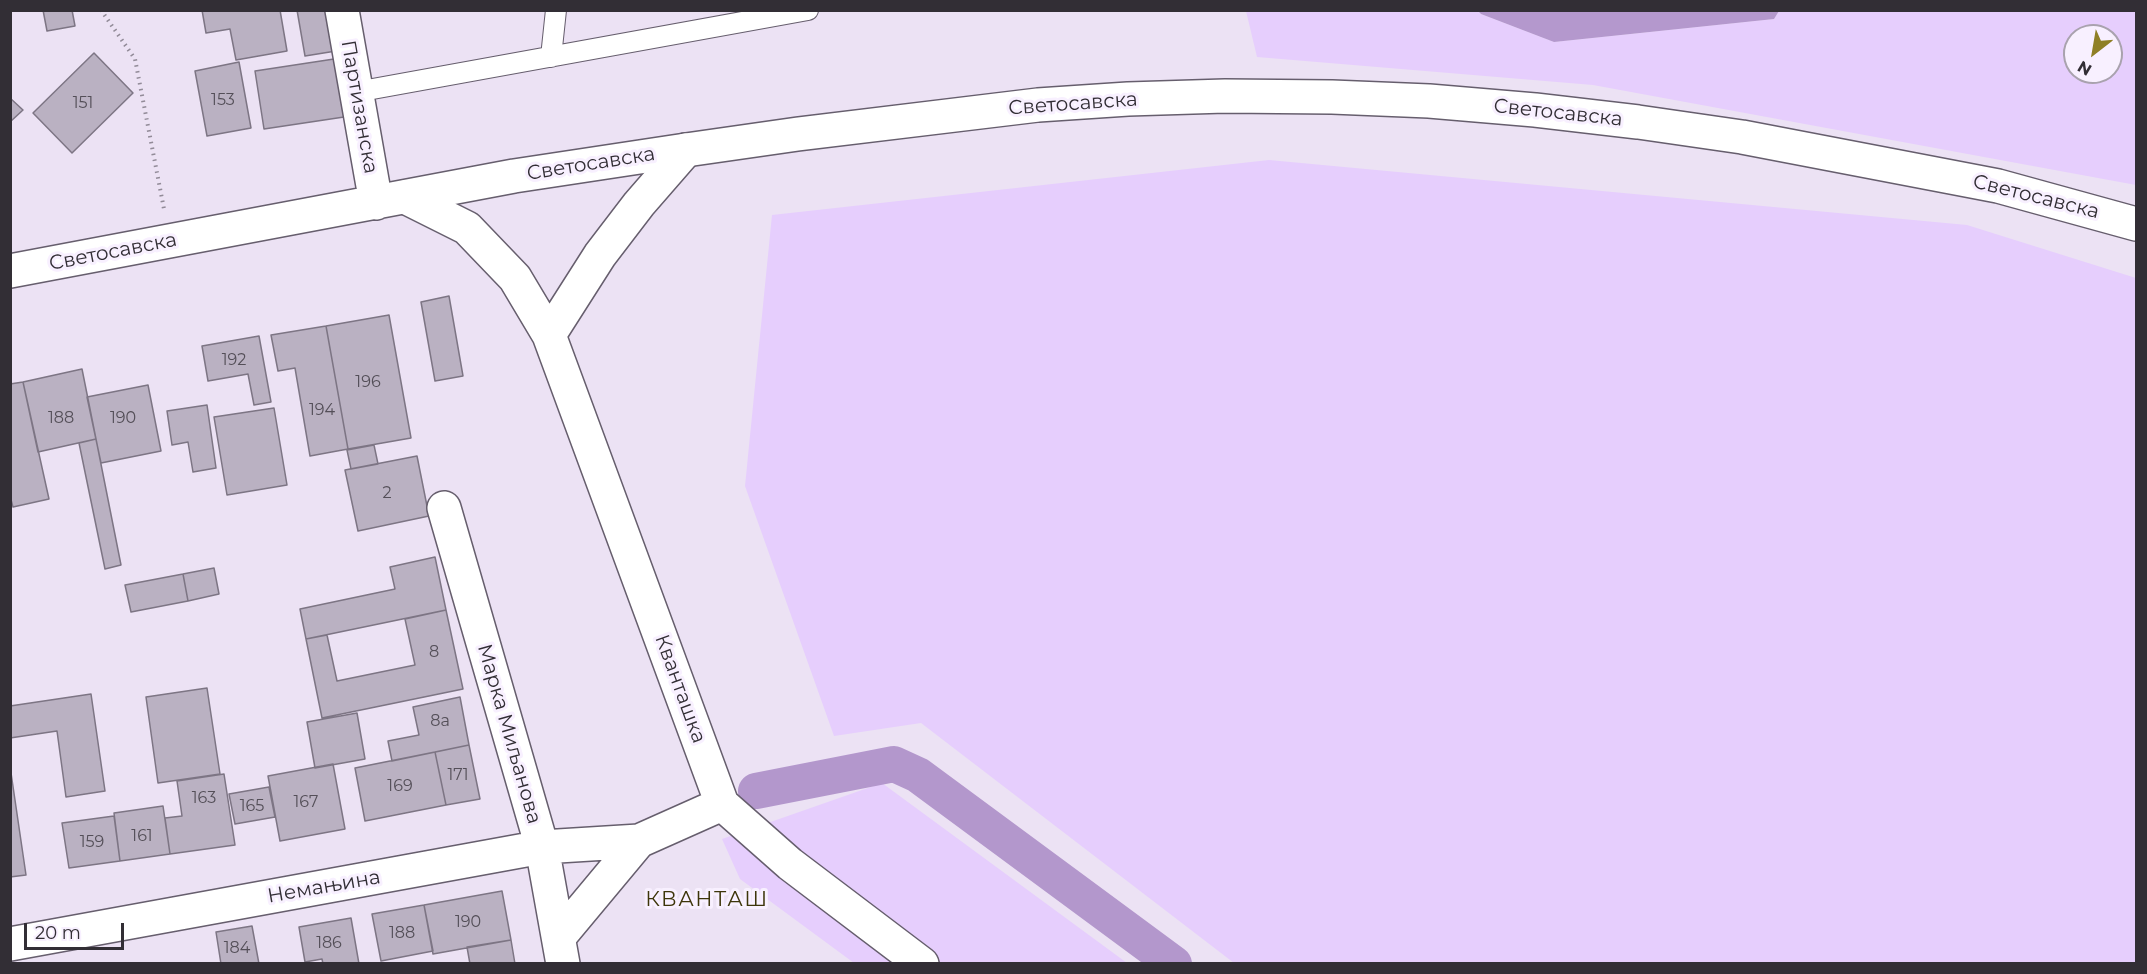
<!DOCTYPE html>
<meta charset="utf-8">
<style>
body{margin:0}
#map{position:relative;width:2147px;height:974px;overflow:hidden;background:#ece2f4;font-family:Montserrat,sans-serif}
canvas{display:block}
.frame{position:absolute;inset:0;border:12px solid #322e35;pointer-events:none}
.north{position:absolute;left:2063px;top:24px;width:60px;height:60px;box-sizing:border-box;background:#f8f0ff;border:2px solid #a9a2ae;border-radius:50%;rotate:211deg;font-size:16px;font-weight:700;line-height:24px;text-align:center;color:#322e35}
.north::after{content:'';display:block;margin:auto;width:21px;height:27px;background:#8f7f26;clip-path:polygon(50% 0,100% 100%,50% 72%,0 100%)}
.scale{position:absolute;left:24px;top:923px;width:100px;height:27px;box-sizing:border-box;border:3px solid #322e35;border-top:0;padding-left:8px;font-size:18px;line-height:21px;white-space:nowrap;color:#322e35;-webkit-text-stroke:4px #f8f0ff;paint-order:stroke}
</style>
<div id="map">
<canvas width="2147" height="974"></canvas>
<div class="frame"></div>
<div class="north">N</div>
<div class="scale">20 m</div>
</div>
<script>
const context = document.querySelector('canvas').getContext('2d');
context.lineJoin = 'round';
function fill(path, color) { context.fillStyle = color; context.fill(path, 'evenodd'); }
function strokePath(path, color, width, dash) { context.strokeStyle = color; context.lineWidth = width; context.lineCap = dash ? 'butt' : 'round'; context.setLineDash(dash || []); context.stroke(path); }
function drawText(font, color, halo, rows, align = 'center') {
  context.font = font + ' Montserrat,sans-serif'; context.lineWidth = 6; context.setLineDash([]); context.textBaseline = 'middle'; context.strokeStyle = halo; context.fillStyle = color; for (const [text, x, y, turn = 0] of rows) {
    context.save(); context.translate(x, y); context.rotate((+turn || 0) * Math.PI / 180); context.textAlign = isNaN(turn) ? turn : align; if (halo) context.strokeText(text, 0, 0); context.fillText(text, 0, 0); context.restore();
  }
}
const green = new Path2D(`
 M 1246,11 L 1478,11 L 1481,14 L 1554,42 L 1774,19 L 1779,11 L 2136,11 L 2136,185 L 1593,85 L 1257,57 ZM 2075,36 L 2111,36 L 2111,72 L 2075,72 Z
 M 1269,160 L 1967,225 L 2136,278 L 2136,963 L 1234,963 L 921,723 L 834,736 L 745,486 L 772,215 Z
 M 882,783 L 1127,963 L 854,963 L 740,879 L 722,839 Z`);
const forest = new Path2D(`
 M 1478,11 L 1779,11 L 1774,19 L 1554,42 L 1481,14 Z`);
const canal = new Path2D(`
 M 756,791 L 894,764 L 918,775 L 1174,964`);
const building = new Path2D(`
 M 43,10 L 72,10 L 75,26 L 47,31 Z
 M 202,10 L 280,10 L 287,51 L 236,60 L 230,29 L 206,33 Z
 M 297,10 L 329,10 L 336,51 L 305,56 Z
 M 94,53 L 133,93 L 72,153 L 33,113 Z
 M 334,59 L 344,117 L 264,129 L 255,71 Z
 M 239,62 L 251,128 L 207,136 L 195,71 Z
 M 10,98 L 23,110 L 10,122 Z
 M 449,296 L 463,376 L 435,381 L 421,302 Z
 M 389,315 L 411,438 L 348,449 L 326,326 Z
 M 326,326 L 348,449 L 310,456 L 295,368 L 278,371 L 271,335 Z
 M 259,336 L 271,402 L 254,405 L 248,374 L 208,381 L 202,346 Z
 M 82,369 L 96,439 L 38,452 L 23,382 Z
 M 23,382 L 49,499 L 13,507 L 10,496 L 10,384 Z
 M 148,385 L 161,451 L 101,463 L 87,397 Z
 M 207,405 L 216,468 L 193,472 L 188,442 L 172,445 L 167,411 Z
 M 274,408 L 287,485 L 227,495 L 214,417 Z
 M 96,439 L 121,565 L 105,569 L 79,443 Z
 M 374,445 L 378,464 L 351,469 L 347,450 Z
 M 417,456 L 429,516 L 358,531 L 345,470 Z
 M 435,557 L 446,610 L 306,639 L 300,609 L 395,589 L 390,567 Z
 M 214,568 L 219,594 L 188,601 L 183,574 Z
 M 183,574 L 188,601 L 131,612 L 125,585 Z
 M 446,610 L 463,689 L 322,718 L 306,639 L 327,635 L 337,681 L 415,665 L 405,619 Z
 M 207,688 L 220,774 L 158,783 L 146,697 Z
 M 91,694 L 105,791 L 66,797 L 57,731 L 10,738 L 10,706 Z
 M 460,697 L 469,745 L 392,761 L 388,741 L 419,735 L 413,707 Z
 M 357,713 L 365,759 L 315,768 L 307,722 Z
 M 469,745 L 480,799 L 446,805 L 435,752 Z
 M 435,752 L 446,805 L 365,821 L 355,768 Z
 M 333,764 L 345,829 L 280,841 L 268,776 Z
 M 10,766 L 26,875 L 10,877 Z
 M 224,774 L 235,845 L 170,854 L 165,818 L 182,816 L 177,781 Z
 M 269,787 L 275,817 L 235,824 L 229,794 Z
 M 163,806 L 170,854 L 120,861 L 114,813 Z
 M 114,816 L 120,861 L 69,868 L 62,823 Z
 M 502,891 L 511,940 L 433,954 L 424,905 Z
 M 424,905 L 433,951 L 381,961 L 372,914 Z
 M 351,918 L 359,964 L 323,964 L 322,959 L 305,962 L 299,927 Z
 M 252,926 L 259,964 L 221,964 L 216,932 Z
 M 511,940 L 515,964 L 470,964 L 467,947 Z`);
const path = new Path2D(`
 M 101,10 L 135,59 L 164,209`);
const lane = new Path2D(`
 M 551,57 L 556,10
 M 356,92 L 808,10`);
const street = new Path2D(`
 M 405,197 L 467,228 L 515,278 L 549,335 L 722,804 L 790,864 L 922,964
 M 549,335 L 600,255 L 639,204 L 686,150
 M 444,508 L 542,847 L 563,964
 M 559,937 L 639,841
 M 10,944 L 542,847 L 639,841 L 722,804`);
const secondary = new Path2D(`
 M 342,10 L 376,203
 M 10,271 L 514,176 L 686,150 L 798,134 L 1038,105 L 1128,99 L 1225,96 L 1332,97 L 1429,101 L 1535,110 L 1638,122 L 1742,137 L 1998,186 L 2136,224`);
const numberNames = [
 ["153",223,100],
 ["151",83,103],
 ["192",234,360],
 ["196",368,382],
 ["194",322,410],
 ["188",61,418],
 ["190",123,418],
 ["2",387,493],
 ["8",434,652],
 ["8a",440,721],
 ["171",458,775],
 ["169",400,786],
 ["163",204,798],
 ["167",306,802],
 ["165",252,806],
 ["161",142,836],
 ["159",92,842],
 ["190",468,922],
 ["188",402,933],
 ["186",329,943],
 ["184",237,948]
];
const streetNames = [
 ["Светосавска",1073,104,-4],
 ["Партизанска",359,107,80],
 ["Светосавска",1558,113,6],
 ["Светосавска",591,164,-9],
 ["Светосавска",2036,197,14],
 ["Светосавска",113,252,-11],
 ["Кванташка",680,689,70],
 ["Марка Миљанова",509,734,74],
 ["Немањина",324,887,-10]
];
const neighbourhoodNames = [
 ["КВАНТАШ",707,900]
];
fill(green, '#e6cefd');
fill(forest, '#b498cd');
strokePath(canal, '#b397cc', 36);
fill(building, '#bab1c2');
strokePath(building, '#7d7584', 1.5);
strokePath(lane, '#665e6d', 22);
strokePath(street, '#665e6d', 36);
strokePath(secondary, '#665e6d', 36);
strokePath(path, '#928b98', 4, [1.5, 4.5]);
strokePath(lane, '#fff', 20);
strokePath(street, '#fff', 33);
strokePath(secondary, '#fff', 33);
drawText('16px', '#544f58', null, numberNames);
drawText('20px', '#322e35', '#f8f0ff', streetNames);
context.letterSpacing = '1.5px';
drawText('21px', '#3d350a', '#f8f0ff', neighbourhoodNames);
context.letterSpacing = '0px';
</script>
